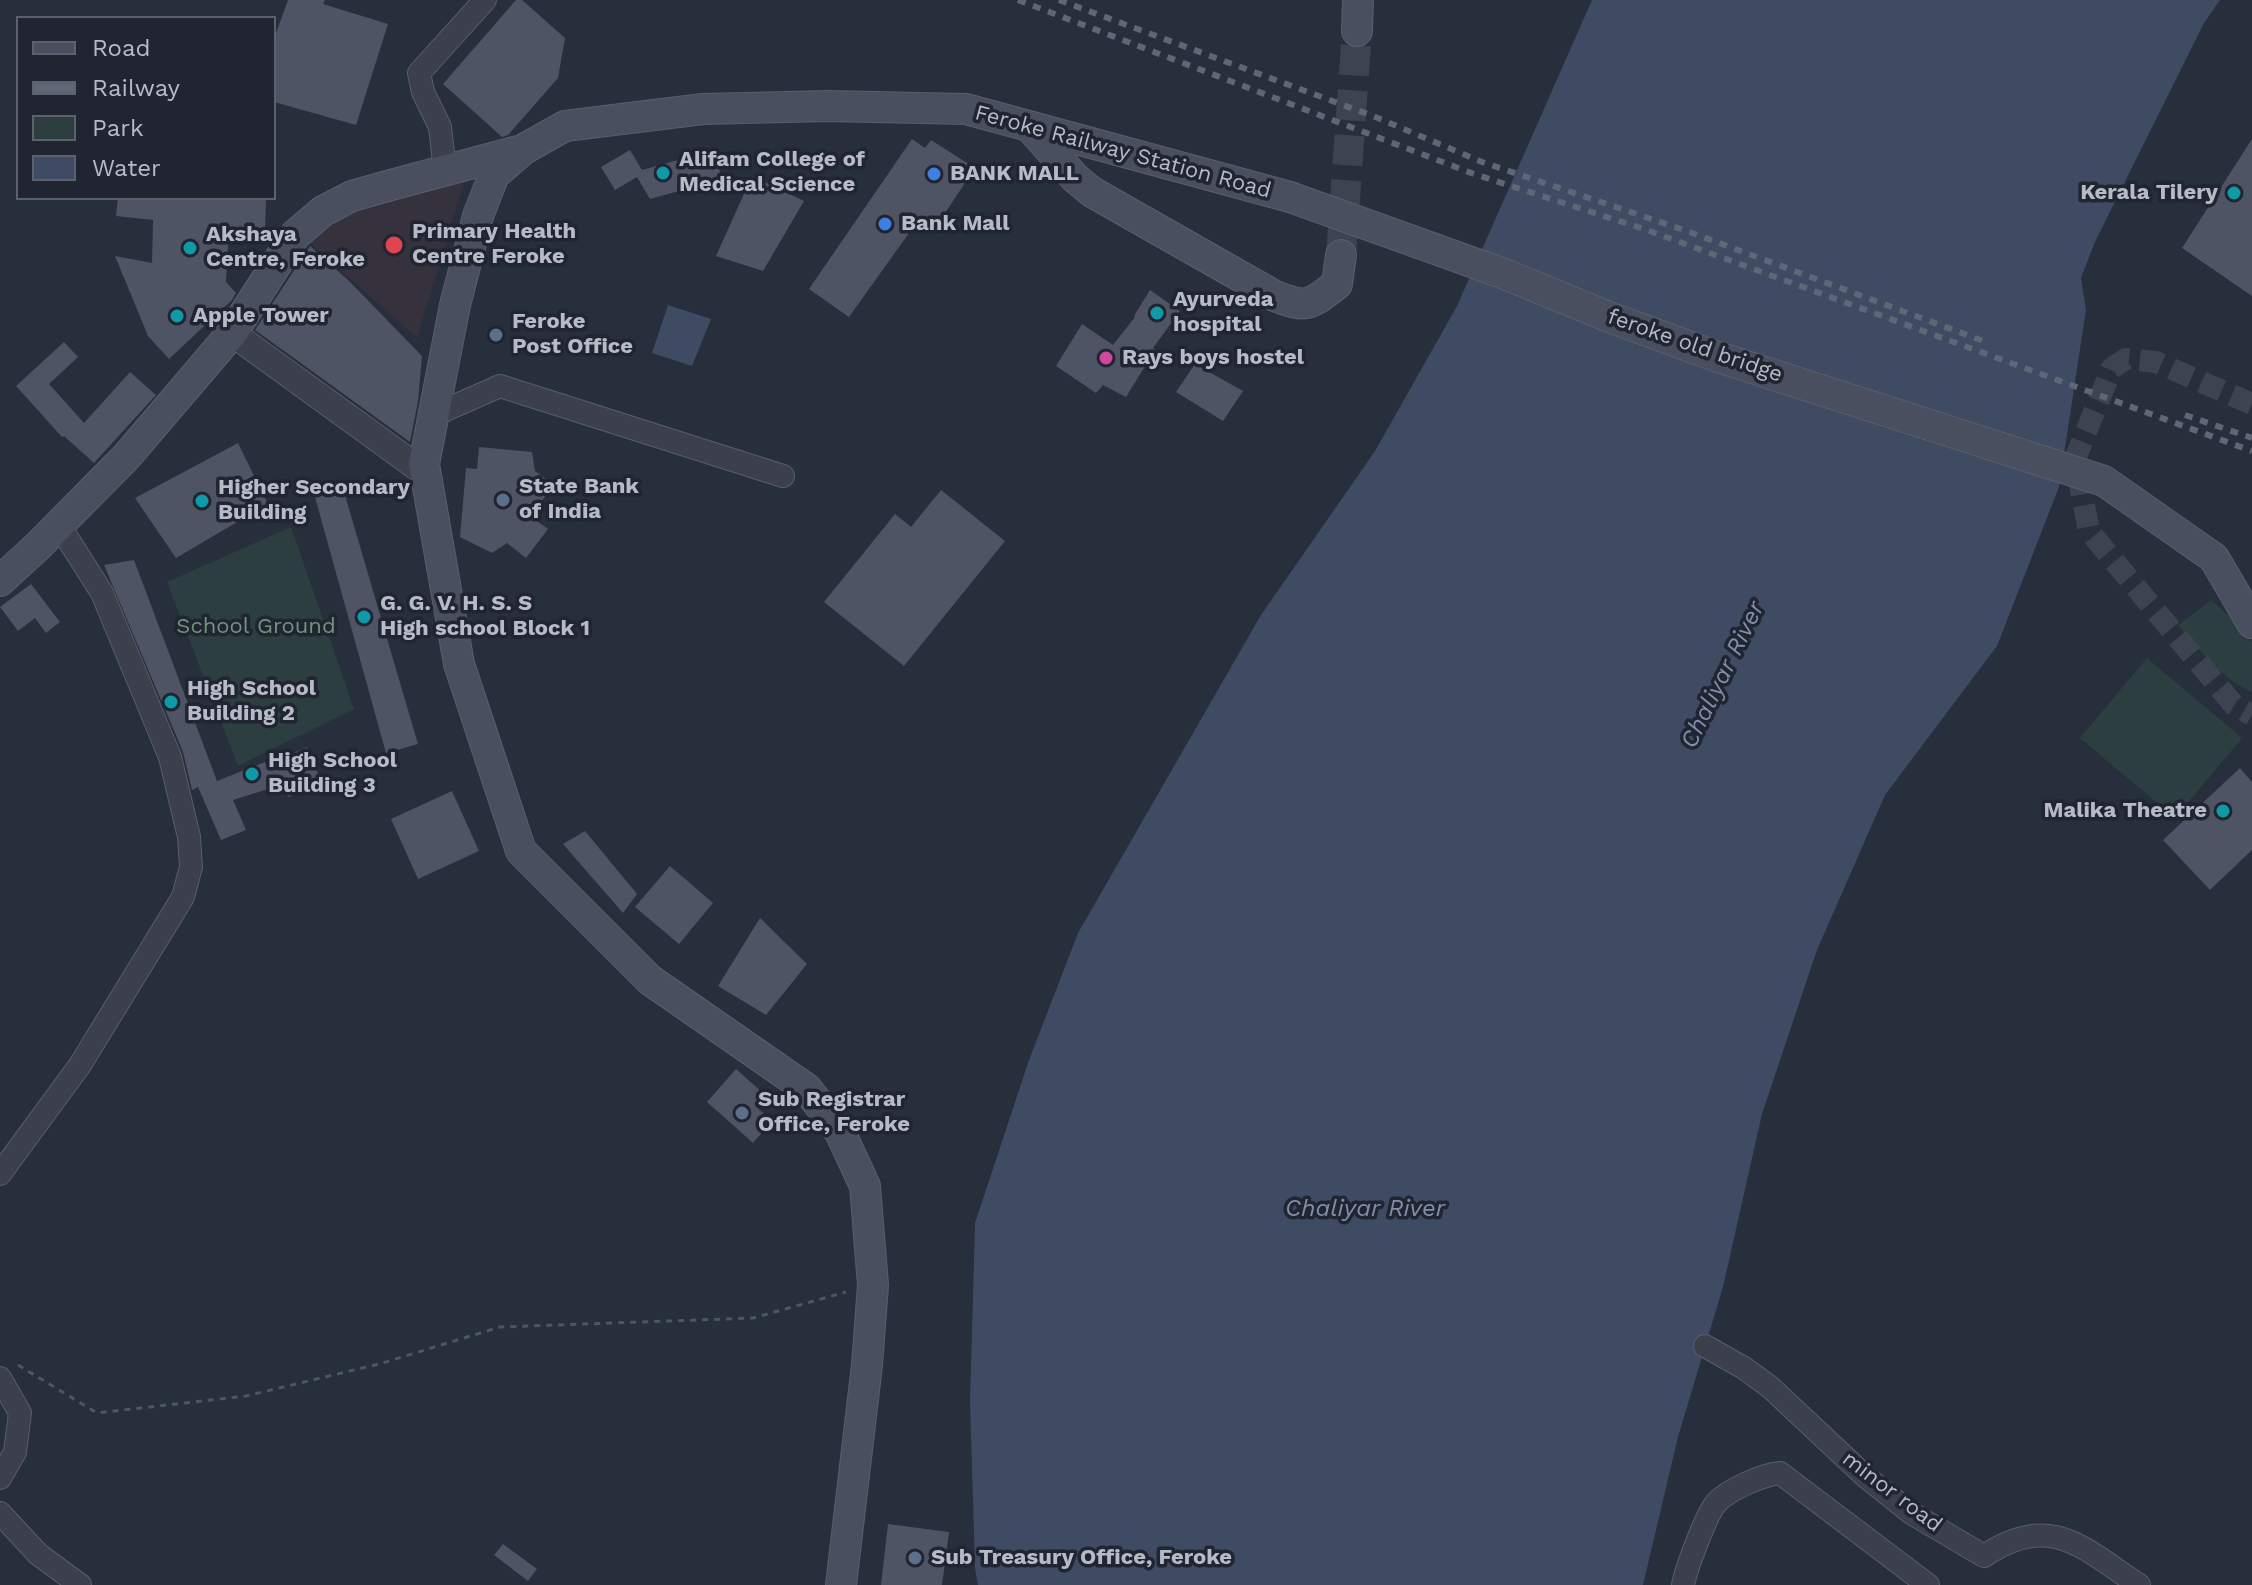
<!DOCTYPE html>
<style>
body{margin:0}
#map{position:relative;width:2252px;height:1585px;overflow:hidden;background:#272e3c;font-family:"Work Sans",sans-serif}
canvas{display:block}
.legend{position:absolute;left:16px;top:16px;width:260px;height:184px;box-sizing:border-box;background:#202531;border:2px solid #5c616d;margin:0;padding:10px 14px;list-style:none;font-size:24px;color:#b7bbc7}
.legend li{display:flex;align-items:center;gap:16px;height:40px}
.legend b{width:40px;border:2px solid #5c616d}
</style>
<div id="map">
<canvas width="2252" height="1585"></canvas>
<ul class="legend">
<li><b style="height:10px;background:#494f5f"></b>Road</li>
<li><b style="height:10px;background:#5f6675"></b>Railway</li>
<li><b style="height:22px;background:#2d3e41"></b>Park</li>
<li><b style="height:22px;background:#3f4a63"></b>Water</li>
</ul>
</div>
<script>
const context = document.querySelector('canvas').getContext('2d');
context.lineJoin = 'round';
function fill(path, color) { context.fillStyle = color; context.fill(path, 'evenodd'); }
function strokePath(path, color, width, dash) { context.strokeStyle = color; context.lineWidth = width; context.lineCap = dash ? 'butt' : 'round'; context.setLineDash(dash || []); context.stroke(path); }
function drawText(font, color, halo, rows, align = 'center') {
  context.font = font + ' "Work Sans",sans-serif'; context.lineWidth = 7; context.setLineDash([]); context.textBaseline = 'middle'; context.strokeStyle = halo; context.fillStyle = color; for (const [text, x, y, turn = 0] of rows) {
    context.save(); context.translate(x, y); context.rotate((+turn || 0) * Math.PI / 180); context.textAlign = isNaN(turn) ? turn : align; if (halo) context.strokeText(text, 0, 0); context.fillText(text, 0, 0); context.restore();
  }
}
const medical = new Path2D(`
 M 465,179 L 417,338 L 310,243 L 322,223 L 377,195 Z`);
const green = new Path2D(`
 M 291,527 L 354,709 L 238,766 L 167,582 Z
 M 2211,600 L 2243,628 L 2252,642 L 2252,692 C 2221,678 2200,651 2178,625 Z
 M 2147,658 L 2242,738 L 2175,818 L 2080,738 Z`);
const water = new Path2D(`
 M 1592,0 L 2220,0 L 2204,23 L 2095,242 L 2081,278 L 2086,310 L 2059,487 L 1997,646 L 1885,795 L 1817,950 L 1762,1114 L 1723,1287 L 1678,1437 L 1643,1585 L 978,1585 L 975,1568 L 970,1402 L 975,1223 L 1029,1060 L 1078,933 L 1261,615 L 1375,451 L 1457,306 Z
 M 668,305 L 711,319 L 692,366 L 652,353 Z`);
const building = new Path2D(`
 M 288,0 L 325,0 L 323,4 L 388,24 L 356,125 L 274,102 L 274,39 Z
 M 516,0 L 522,0 L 565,38 L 558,78 L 508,135 L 502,137 L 443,84 Z
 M 912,139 L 925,148 L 931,140 L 975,168 L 935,228 L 919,219 L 849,317 L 809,289 Z
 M 2252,139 L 2252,296 L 2182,248 Z
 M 630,150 L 642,170 L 714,150 L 722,179 L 650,199 L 637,177 L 615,190 L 601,167 Z
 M 752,176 L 804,201 L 763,271 L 716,256 Z
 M 118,198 L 266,198 L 265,232 L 229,228 L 226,282 L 236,293 L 232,300 L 169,359 L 148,336 L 115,256 L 152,263 L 153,220 L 116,216 Z
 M 310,246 L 349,281 L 422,356 L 418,401 L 410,442 L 255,330 Z
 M 1150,290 L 1180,311 L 1153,348 L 1155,350 L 1126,397 L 1103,385 L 1096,393 L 1056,366 L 1082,324 L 1113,345 L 1135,317 L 1134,316 Z
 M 64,342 L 78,357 L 49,384 L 84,423 L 130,372 L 156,395 L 94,463 L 64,436 L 62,437 L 16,386 Z
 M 1195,364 L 1243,391 L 1223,421 L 1176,392 Z
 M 238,443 L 268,504 L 176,558 L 135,498 Z
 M 479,447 L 532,452 L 535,471 L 554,485 L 530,516 L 548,529 L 526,558 L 507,543 L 492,553 L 460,537 L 466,468 L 477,469 Z
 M 342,485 L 418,744 L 386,753 L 313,490 Z
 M 941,490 L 1005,541 L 904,666 L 824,602 L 895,514 L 911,527 Z
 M 134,560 L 217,781 L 265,762 L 266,765 L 307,747 L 322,783 L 288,797 L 281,785 L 233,800 L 246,830 L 221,840 L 198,787 L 192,790 L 183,752 L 104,565 Z
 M 31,584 L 60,622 L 46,633 L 35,618 L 18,631 L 0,607 Z
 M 2240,768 L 2252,782 L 2252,850 L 2210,890 L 2163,840 Z
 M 452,791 L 479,851 L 418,879 L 391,819 Z
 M 585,831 L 637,894 L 623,913 L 563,844 Z
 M 670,866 L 713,903 L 679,944 L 635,907 Z
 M 760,918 L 807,964 L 766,1015 L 718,986 Z
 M 736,1069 L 765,1095 L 755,1106 L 772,1121 L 753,1143 L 707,1102 Z
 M 888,1524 L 949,1532 L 942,1585 L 881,1585 Z
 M 503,1544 L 537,1569 L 528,1581 L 494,1555 Z`);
const minorTunnel = new Path2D(`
 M 2252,404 L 2156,362 L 2126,359 L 2112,368 L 2075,459 L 2089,531 L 2233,704 L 2252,715`);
const secondaryTunnel = new Path2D(`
 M 1341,255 L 1357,31`);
const path = new Path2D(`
 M 18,1365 L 97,1413 L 246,1396 L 379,1364 L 500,1327 L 753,1318 L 846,1292`);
const minor = new Path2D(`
 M 445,171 L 440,127 L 423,92 L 419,73 L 485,0
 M 434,415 L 500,386 L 783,476
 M 0,1174 L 80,1065 L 183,897 L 191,867 L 189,837 L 170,757 L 102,593 L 59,525
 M 1705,1346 L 1744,1368 L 1770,1387 L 1866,1477 L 1911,1513 L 1984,1556 C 2050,1511 2083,1548 2139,1585
 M 0,1378 L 20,1413 L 15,1452 L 0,1478
 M 0,1513 L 38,1554 L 80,1585
 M 1683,1585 C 1686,1569 1707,1512 1717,1502 C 1730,1489 1762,1475 1780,1473 L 1928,1585`);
const tertiary = new Path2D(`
 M 232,333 L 425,473`);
const secondary = new Path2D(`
 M 1357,31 L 1358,0
 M 1029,126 L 1075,178 L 1092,192 L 1275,296 C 1308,309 1310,305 1337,284 L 1341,255
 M 2104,481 L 2214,558 L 2252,623
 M 0,581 L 39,545 L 127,456 L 232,333 L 295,235 L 323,211 L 352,196 L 391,185 L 518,151
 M 841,1585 L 867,1365 L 873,1285 L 865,1186 L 840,1132 L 807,1089 L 650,980 L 521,851 L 459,664 L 424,464 L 455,305 L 478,216 L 494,175 L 524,149 L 565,126 L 703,109 L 828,106 L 966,109 L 1290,197`);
const rail = new Path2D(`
 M 1018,0 L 1474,174 L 1644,229 L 2252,451
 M 1059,0 L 1373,116 L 1482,162 L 1684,230 L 1986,342
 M 2185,415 L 2252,438`);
const secondaryBridge = new Path2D(`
 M 1290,197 L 1502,273 L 1609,317 L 1718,357 L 2104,481`);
const markers = [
 [663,173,8,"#0f9aa8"],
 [934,174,8,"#3f7fe0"],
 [2234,193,8,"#0f9aa8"],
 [885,224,8,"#3f7fe0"],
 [394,245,10,"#e0444e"],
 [190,248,8,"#0f9aa8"],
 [1157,313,8,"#0f9aa8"],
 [177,316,8,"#0f9aa8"],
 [496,335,8,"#5c6f8a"],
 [1106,358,8,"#d1479c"],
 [503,500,8,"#5c6f8a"],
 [202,501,8,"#0f9aa8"],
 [364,617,8,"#0f9aa8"],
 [171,702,8,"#0f9aa8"],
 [252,774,8,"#0f9aa8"],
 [2223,811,8,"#0f9aa8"],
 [742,1113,8,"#5c6f8a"],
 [915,1558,8,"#5c6f8a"]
];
const streetNames = [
 ["Feroke Railway Station Road",1123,152,15],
 ["feroke old bridge",1695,346,19],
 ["minor road",1892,1492,37]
];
const poiNames = [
 ["Alifam College of",679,160],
 ["Medical Science",679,185],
 ["BANK MALL",950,174],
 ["Kerala Tilery",2218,193,"right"],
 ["Bank Mall",901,224],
 ["Primary Health",412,232],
 ["Centre Feroke",412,257],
 ["Akshaya",206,235],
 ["Centre, Feroke",206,260],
 ["Ayurveda",1173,300],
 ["hospital",1173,325],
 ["Apple Tower",193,316],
 ["Feroke",512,322],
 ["Post Office",512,347],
 ["Rays boys hostel",1122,358],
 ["State Bank",519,487],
 ["of India",519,512],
 ["Higher Secondary",218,488],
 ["Building",218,513],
 ["G. G. V. H. S. S",380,604],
 ["High school Block 1",380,629],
 ["High School",187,689],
 ["Building 2",187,714],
 ["High School",268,761],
 ["Building 3",268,786],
 ["Malika Theatre",2207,811,"right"],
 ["Sub Registrar",758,1100],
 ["Office, Feroke",758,1125],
 ["Sub Treasury Office, Feroke",931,1558]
];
const parkNames = [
 ["School Ground",256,627]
];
const waterNames = [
 ["Chaliyar River",1723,675,-64],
 ["Chaliyar River",1365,1209]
];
fill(medical, '#35323e');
fill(green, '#2d3e41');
fill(water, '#3f4a63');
fill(building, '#4e5464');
strokePath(minorTunnel, '#3d4351', 22, [22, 11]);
strokePath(secondaryTunnel, '#3d4351', 30, [30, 15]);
strokePath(minor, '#595e6a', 24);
strokePath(tertiary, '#595e6a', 28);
strokePath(secondary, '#595e6a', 32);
strokePath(path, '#4b595e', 3, [6, 6]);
strokePath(minor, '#3b404c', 22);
strokePath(tertiary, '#3b404c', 26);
strokePath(secondary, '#494f5f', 30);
strokePath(rail, '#5f6675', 6, [8, 8]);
strokePath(secondaryBridge, '#595e6a', 32, []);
strokePath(secondaryBridge, '#494f5f', 30);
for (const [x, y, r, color] of markers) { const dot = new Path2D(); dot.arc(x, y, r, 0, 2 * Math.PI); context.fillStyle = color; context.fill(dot); strokePath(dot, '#202531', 3); }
drawText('22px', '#b7bbc7', '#202531', streetNames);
drawText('bold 22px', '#b7bbc7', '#202531', poiNames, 'left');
drawText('22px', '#71957d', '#202531', parkNames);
drawText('italic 24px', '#828fab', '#202531', waterNames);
</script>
